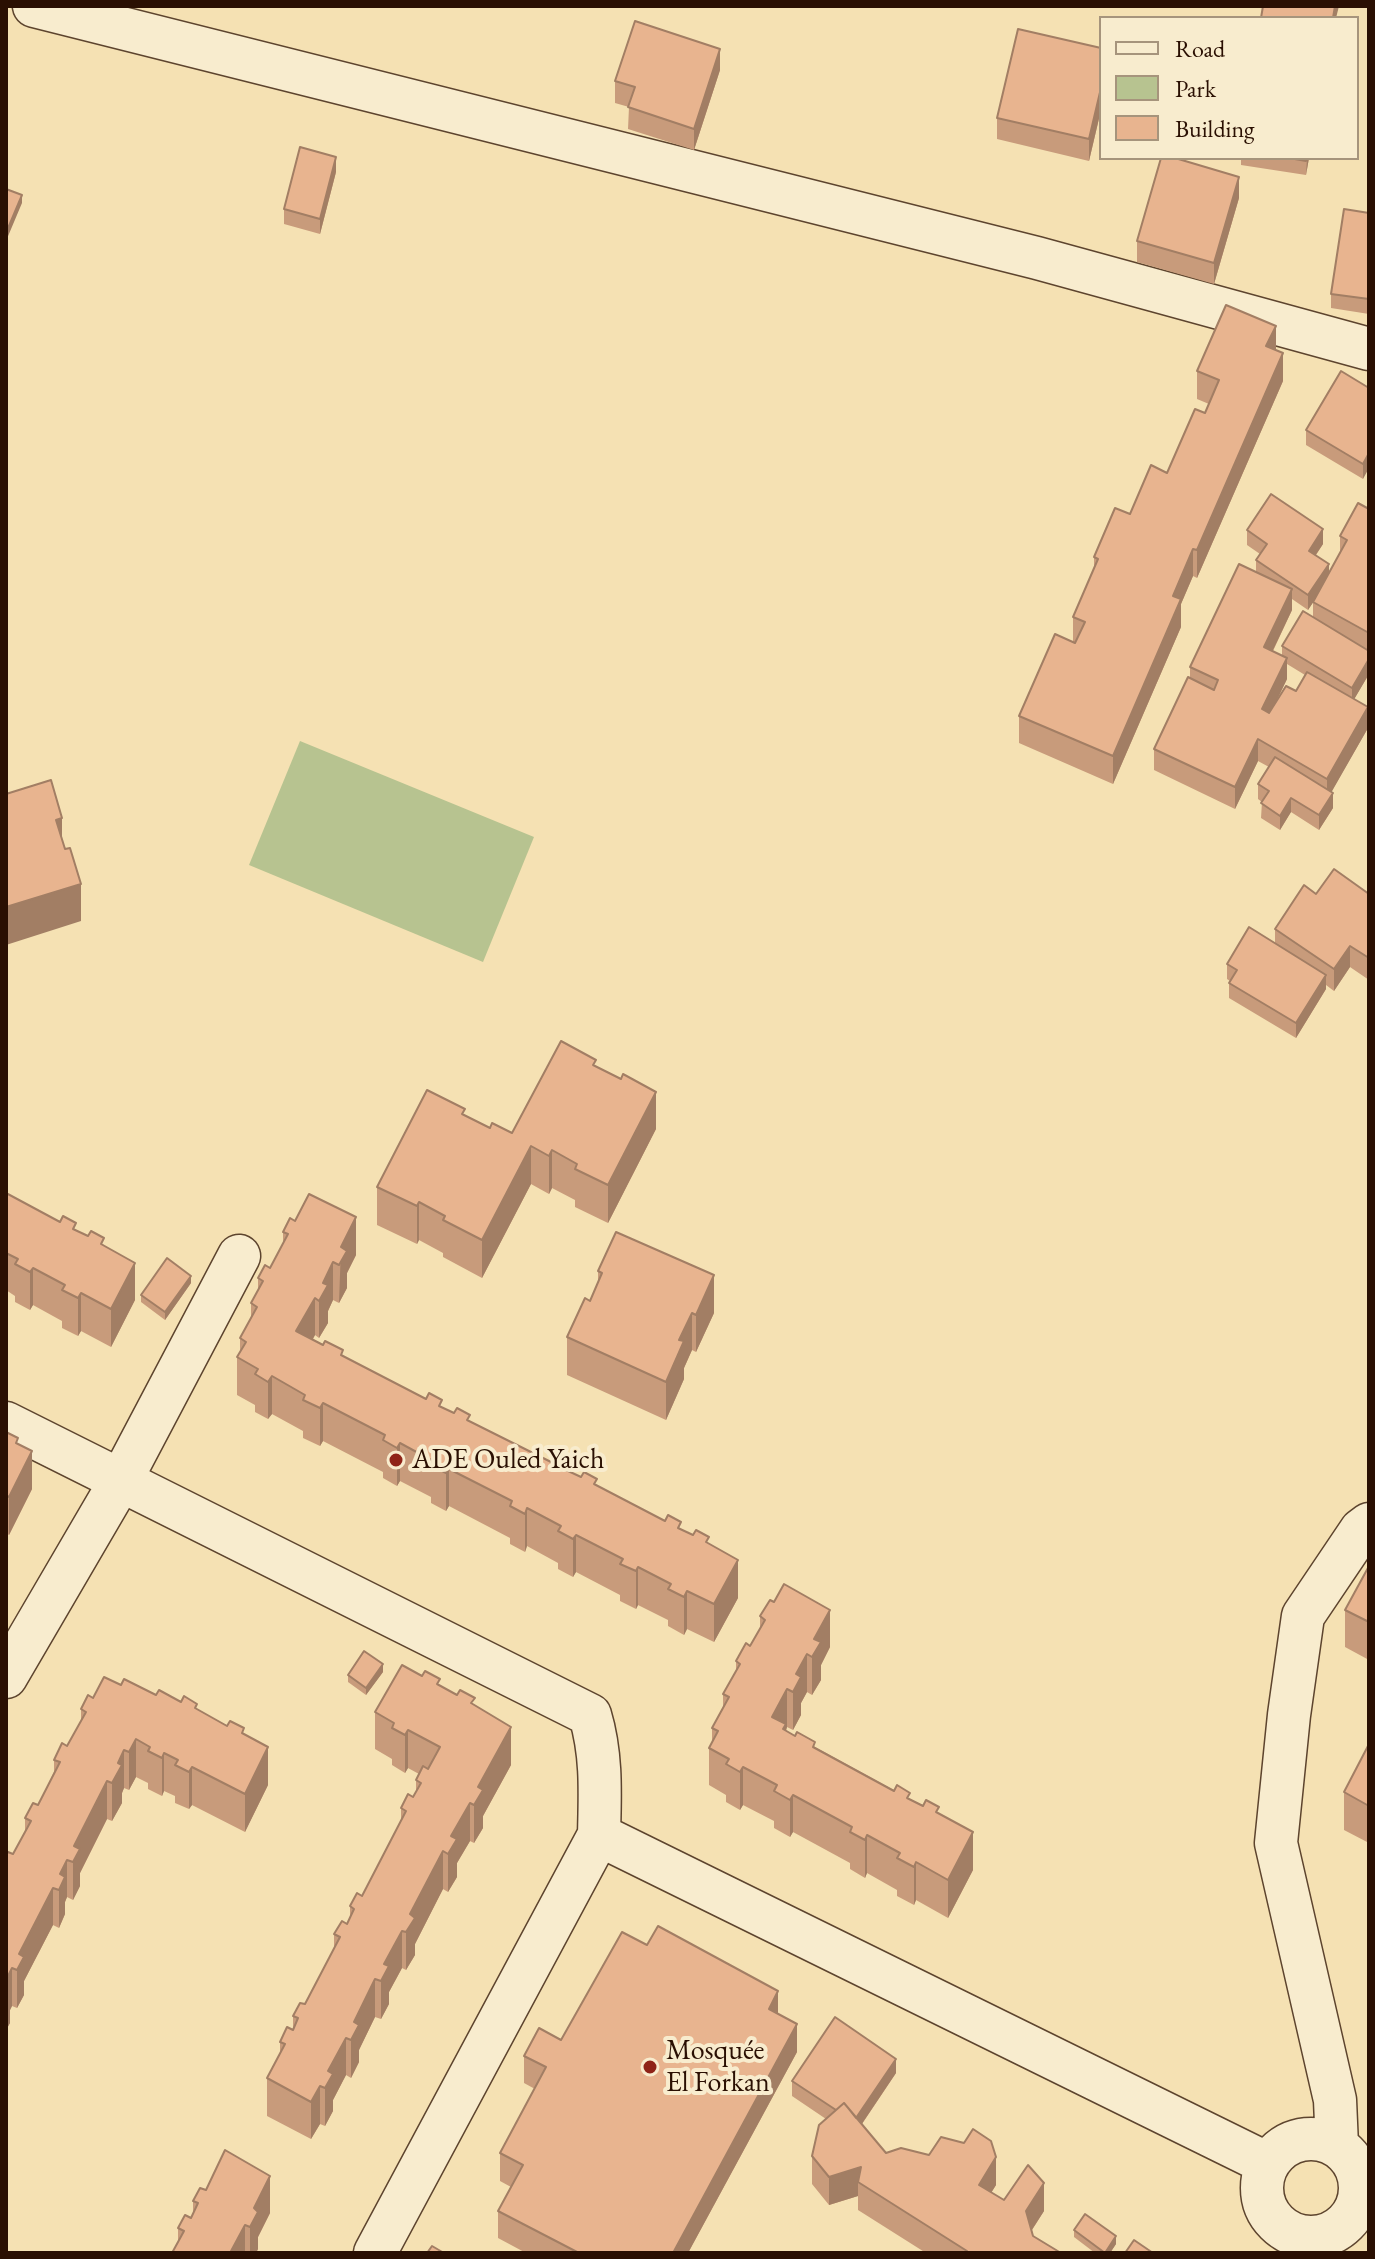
<!DOCTYPE html>
<meta charset="utf-8">
<style>
body{margin:0}
#map{position:relative;width:1375px;height:2259px;overflow:hidden;background:#f5e1b3;font-family:"EB Garamond",serif}
canvas{display:block}
.frame{position:absolute;inset:0;border:8px solid #2a0f02;pointer-events:none}
.legend{position:absolute;left:1099px;top:16px;width:260px;height:144px;box-sizing:border-box;background:#f8ecce;border:2px solid #a6947c;margin:0;padding:10px 14px;list-style:none;font-size:24px;color:#2a0f02}
.legend li{display:flex;align-items:center;gap:16px;height:40px}
.legend b{width:40px;border:2px solid #a6947c}
</style>
<div id="map">
<canvas width="1375" height="2259"></canvas>
<div class="frame"></div>
<ul class="legend">
<li><b style="height:10px;background:#f8ecce"></b>Road</li>
<li><b style="height:22px;background:#b7c390"></b>Park</li>
<li><b style="height:22px;background:#e8b48f"></b>Building</li>
</ul>
</div>
<script>
const context = document.querySelector('canvas').getContext('2d');
context.lineJoin = 'round';
function fill(path, color) { context.fillStyle = color; context.fill(path, 'evenodd'); }
function strokePath(path, color, width, dash) { context.strokeStyle = color; context.lineWidth = width; context.lineCap = dash ? 'butt' : 'round'; context.setLineDash(dash || []); context.stroke(path); }
function drawText(font, color, halo, rows, align = 'center') {
  context.font = font + ' "EB Garamond",serif'; context.lineWidth = 8; context.setLineDash([]); context.textBaseline = 'middle'; context.strokeStyle = halo; context.fillStyle = color; for (const [text, x, y, turn = 0] of rows) {
    context.save(); context.translate(x, y); context.rotate((+turn || 0) * Math.PI / 180); context.textAlign = isNaN(turn) ? turn : align; if (halo) context.strokeText(text, 0, 0); context.fillText(text, 0, 0); context.restore();
  }
}
const green = new Path2D(`
 M 300,741 L 534,837 L 483,962 L 249,865 Z`);
const minor = new Path2D(`
 M 34,6 L 1037,258 L 1369,349
 M 6,1423 L 590,1715 C 602,1755 600,1793 599,1835 L 375,2253
 M 6,1677 L 121,1480 L 239,1256
 M 599,1835 L 1268,2164
 M1262 2188a49 49 0 1 1 98 0a49 49 0 1 1-98 0Z
 M 1337,2146 L 1335,2100 L 1276,1843 L 1289,1715 L 1303,1616 L 1361,1530 L 1369,1524`);
const wall = new Path2D(`
 M 1101,48 L 1101,110 L 1089,161 L 997,139 L 997,118 Z
 M 720,70 L 694,150 L 628,129 L 629,107 L 615,103 L 615,81 Z
 M 1241,158 L 1309,158 L 1306,175 L 1241,165 Z
 M 336,172 L 320,234 L 284,224 L 284,209 Z
 M 1239,198 L 1214,284 L 1137,262 L 1137,241 Z
 M 1369,213 L 1369,314 L 1331,308 L 1331,294 Z
 M 1276,350 L 1283,381 L 1197,578 L 1193,576 L 1181,604 L 1181,627 L 1113,784 L 1019,743 L 1019,716 L 1073,641 L 1073,617 L 1094,570 L 1094,557 L 1130,514 L 1167,473 L 1205,413 L 1209,404 L 1197,399 L 1197,371 Z
 M 1369,388 L 1363,479 L 1306,445 L 1306,430 Z
 M 1369,509 L 1369,674 L 1354,699 L 1368,728 L 1331,792 L 1333,808 L 1319,830 L 1291,812 L 1280,830 L 1261,818 L 1262,802 L 1258,799 L 1258,784 L 1269,767 L 1258,761 L 1235,809 L 1154,770 L 1154,749 L 1190,678 L 1190,667 L 1256,572 L 1256,560 L 1260,554 L 1247,545 L 1247,530 L 1323,544 L 1316,555 L 1329,574 L 1340,554 L 1340,536 ZM 1292,599 L 1308,610 L 1313,602 L 1313,618 L 1282,646 L 1282,656 L 1273,651 L 1292,610 ZM 1287,664 L 1305,675 L 1296,691 L 1276,702 L 1287,679 Z
 M 1316,894 L 1369,894 L 1369,980 L 1350,967 L 1334,991 L 1326,985 L 1326,989 L 1296,1038 L 1229,998 L 1229,983 L 1230,981 L 1227,979 L 1227,964 L 1275,943 L 1275,929 Z
 M 596,1066 L 656,1129 L 608,1223 L 575,1207 L 575,1200 L 552,1188 L 549,1194 L 531,1184 L 482,1278 L 443,1257 L 443,1253 L 419,1240 L 417,1244 L 377,1225 L 377,1187 L 465,1116 L 490,1128 L 512,1133 Z
 M 6,1193 L 104,1245 L 135,1300 L 111,1347 L 81,1331 L 78,1336 L 62,1328 L 62,1321 L 33,1305 L 30,1310 L 15,1302 L 15,1296 L 6,1290 Z
 M 283,1232 L 356,1255 L 347,1273 L 347,1288 L 339,1303 L 333,1300 L 328,1311 L 328,1323 L 319,1338 L 315,1335 L 313,1339 L 343,1357 L 709,1544 L 738,1598 L 714,1642 L 687,1629 L 684,1635 L 668,1626 L 668,1620 L 638,1605 L 636,1609 L 620,1601 L 620,1595 L 576,1572 L 573,1577 L 558,1569 L 558,1563 L 527,1546 L 525,1552 L 510,1544 L 510,1538 L 449,1506 L 446,1511 L 431,1503 L 431,1497 L 400,1481 L 397,1486 L 383,1478 L 383,1472 L 323,1441 L 320,1446 L 303,1438 L 303,1431 L 272,1414 L 268,1419 L 255,1412 L 255,1405 L 237,1395 L 237,1357 L 240,1353 L 240,1338 L 251,1318 L 251,1303 L 258,1291 L 258,1278 L 270,1268 L 283,1243 Z
 M 598,1271 L 714,1313 L 696,1352 L 692,1350 L 684,1368 L 684,1379 L 666,1420 L 567,1375 L 567,1337 L 590,1301 L 598,1283 Z
 M 191,1283 L 165,1320 L 141,1302 L 141,1295 Z
 M 6,1432 L 18,1444 L 32,1489 L 9,1535 L 6,1533 Z
 M 1369,1566 L 1369,1660 L 1345,1647 L 1345,1610 Z
 M 760,1616 L 830,1647 L 821,1665 L 821,1680 L 812,1695 L 807,1692 L 801,1703 L 801,1715 L 793,1730 L 787,1727 L 786,1731 L 910,1799 L 939,1813 L 973,1870 L 948,1918 L 916,1900 L 914,1905 L 897,1896 L 897,1890 L 867,1873 L 865,1878 L 850,1869 L 850,1863 L 793,1832 L 790,1837 L 774,1828 L 774,1821 L 743,1805 L 740,1810 L 726,1802 L 726,1795 L 709,1785 L 709,1748 L 712,1742 L 712,1728 L 723,1707 L 723,1694 L 736,1672 L 736,1661 L 750,1646 L 760,1628 Z
 M 383,1672 L 366,1695 L 348,1682 L 348,1675 Z
 M 121,1685 L 197,1710 L 244,1734 L 268,1785 L 245,1832 L 192,1805 L 189,1809 L 175,1803 L 175,1796 L 164,1791 L 162,1796 L 148,1789 L 148,1783 L 136,1777 L 129,1790 L 124,1788 L 122,1793 L 122,1803 L 112,1821 L 107,1819 L 80,1873 L 80,1886 L 73,1900 L 67,1897 L 65,1902 L 65,1914 L 59,1928 L 53,1925 L 24,1981 L 24,1995 L 17,2008 L 12,2006 L 10,2010 L 10,2023 L 6,2030 L 6,1855 L 13,1854 L 25,1832 L 25,1818 L 38,1805 L 54,1772 L 54,1760 L 67,1746 L 81,1721 L 81,1709 L 93,1698 Z
 M 440,1686 L 475,1705 L 511,1765 L 483,1816 L 483,1828 L 474,1843 L 470,1841 L 457,1863 L 457,1877 L 448,1892 L 443,1889 L 415,1944 L 415,1955 L 406,1970 L 402,1968 L 389,1992 L 389,2004 L 381,2019 L 375,2017 L 359,2050 L 359,2062 L 351,2078 L 346,2075 L 333,2100 L 333,2111 L 325,2126 L 320,2124 L 311,2139 L 267,2116 L 267,2078 L 280,2054 L 280,2042 L 293,2030 L 293,2016 L 305,2004 L 334,1948 L 334,1934 L 347,1924 L 350,1919 L 350,1906 L 362,1896 L 401,1821 L 401,1808 L 413,1797 L 416,1792 L 416,1780 L 419,1774 L 408,1768 L 405,1773 L 392,1765 L 392,1759 L 375,1749 L 375,1712 Z
 M 1369,1744 L 1369,1843 L 1344,1830 L 1344,1792 Z
 M 778,2014 L 797,2052 L 688,2253 L 526,2253 L 498,2238 L 498,2211 L 511,2187 L 500,2181 L 500,2153 L 535,2089 L 524,2083 L 524,2056 L 561,2040 Z
 M 896,2073 L 862,2124 L 886,2153 L 996,2185 L 991,2193 L 1004,2200 L 1044,2211 L 1032,2230 L 1033,2236 L 1061,2253 L 926,2253 L 858,2210 L 858,2196 L 829,2205 L 812,2184 L 812,2156 L 826,2119 L 792,2096 L 792,2081 Z
 M 193,2201 L 270,2213 L 258,2237 L 258,2249 L 256,2253 L 172,2253 L 178,2242 L 178,2228 L 191,2218 L 193,2213 Z
 M 1074,2230 L 1116,2244 L 1110,2253 L 1095,2253 L 1074,2237 Z`);
const shadedWall = new Path2D(`
 M 1335,6 L 1339,6 L 1336,18 L 1333,18 Z
 M 720,49 L 720,70 L 694,150 L 694,129 Z
 M 1101,88 L 1101,110 L 1089,161 L 1089,139 Z
 M 336,157 L 336,172 L 320,234 L 320,219 Z
 M 1307,158 L 1309,158 L 1306,175 Z
 M 1239,177 L 1239,198 L 1214,284 L 1214,263 Z
 M 22,195 L 22,203 L 6,241 L 6,233 Z
 M 1276,326 L 1276,354 L 1266,346 Z
 M 1283,353 L 1283,381 L 1197,578 L 1197,550 Z
 M 1369,453 L 1369,468 L 1363,479 L 1363,464 Z
 M 1323,529 L 1323,544 L 1309,565 L 1309,551 Z
 M 1193,549 L 1193,576 L 1181,604 L 1181,627 L 1113,784 L 1113,756 L 1173,596 Z
 M 1329,564 L 1329,579 L 1308,610 L 1308,595 Z
 M 1292,589 L 1292,610 L 1264,669 L 1264,647 Z
 M 1287,658 L 1287,679 L 1262,731 L 1262,709 Z
 M 1369,659 L 1369,674 L 1352,703 L 1352,688 Z
 M 1368,707 L 1368,728 L 1327,800 L 1327,779 Z
 M 1258,739 L 1258,761 L 1235,809 L 1235,787 Z
 M 1333,793 L 1333,808 L 1319,830 L 1319,815 Z
 M 1291,798 L 1291,812 L 1280,830 L 1280,816 Z
 M 62,818 L 62,856 L 56,820 Z
 M 81,884 L 81,921 L 6,945 L 6,907 Z
 M 1350,946 L 1350,967 L 1334,991 L 1334,969 Z
 M 1326,975 L 1326,989 L 1296,1038 L 1296,1023 Z
 M 656,1092 L 656,1129 L 608,1223 L 608,1185 Z
 M 531,1146 L 531,1184 L 482,1278 L 482,1240 Z
 M 552,1150 L 552,1188 L 549,1194 L 549,1156 Z
 M 419,1202 L 419,1240 L 417,1244 L 417,1206 Z
 M 356,1217 L 356,1255 L 347,1273 L 347,1288 L 339,1303 L 341,1247 Z
 M 333,1262 L 333,1300 L 328,1311 L 328,1323 L 319,1338 L 319,1301 L 323,1283 Z
 M 135,1263 L 135,1300 L 111,1347 L 111,1309 Z
 M 33,1268 L 33,1305 L 30,1310 L 30,1272 Z
 M 714,1275 L 714,1313 L 696,1352 L 696,1315 Z
 M 191,1276 L 191,1283 L 165,1320 L 165,1312 Z
 M 81,1293 L 81,1331 L 78,1336 L 78,1298 Z
 M 315,1298 L 315,1335 L 296,1368 L 296,1331 Z
 M 692,1313 L 692,1350 L 684,1368 L 684,1379 L 666,1420 L 666,1382 L 679,1340 Z
 M 272,1376 L 272,1414 L 268,1419 L 268,1382 Z
 M 323,1403 L 323,1441 L 320,1446 L 320,1408 Z
 M 400,1443 L 400,1481 L 397,1486 L 397,1448 Z
 M 32,1451 L 32,1489 L 9,1535 L 9,1497 Z
 M 449,1469 L 449,1506 L 446,1511 L 446,1473 Z
 M 527,1508 L 527,1546 L 525,1552 L 525,1514 Z
 M 576,1535 L 576,1572 L 573,1577 L 573,1539 Z
 M 738,1560 L 738,1598 L 714,1642 L 714,1604 Z
 M 638,1567 L 638,1605 L 636,1609 L 636,1571 Z
 M 687,1591 L 687,1629 L 684,1635 L 684,1597 Z
 M 830,1610 L 830,1647 L 821,1665 L 821,1680 L 812,1695 L 812,1657 L 814,1639 Z
 M 807,1654 L 807,1692 L 801,1703 L 801,1715 L 793,1730 L 793,1692 L 796,1674 Z
 M 383,1664 L 383,1672 L 366,1695 L 366,1688 Z
 M 787,1689 L 787,1727 L 786,1730 L 786,1762 L 772,1717 Z
 M 511,1727 L 511,1765 L 483,1816 L 483,1828 L 474,1843 L 474,1805 L 478,1787 Z
 M 408,1730 L 408,1768 L 405,1773 L 405,1735 Z
 M 136,1739 L 136,1777 L 129,1790 L 129,1752 Z
 M 268,1747 L 268,1785 L 245,1832 L 245,1794 Z
 M 124,1750 L 124,1788 L 122,1793 L 122,1803 L 112,1821 L 112,1783 L 118,1763 Z
 M 164,1753 L 164,1791 L 162,1796 L 162,1758 Z
 M 192,1767 L 192,1805 L 189,1809 L 189,1772 Z
 M 743,1767 L 743,1805 L 740,1810 L 740,1772 Z
 M 107,1781 L 107,1819 L 80,1873 L 80,1886 L 73,1900 L 73,1862 L 74,1846 Z
 M 793,1795 L 793,1832 L 790,1837 L 790,1800 Z
 M 470,1803 L 470,1841 L 457,1863 L 457,1877 L 448,1892 L 448,1854 L 451,1836 Z
 M 973,1832 L 973,1870 L 948,1918 L 948,1880 Z
 M 867,1835 L 867,1873 L 865,1878 L 865,1840 Z
 M 443,1851 L 443,1889 L 415,1944 L 415,1955 L 406,1970 L 406,1932 L 410,1914 Z
 M 67,1860 L 67,1897 L 65,1902 L 65,1914 L 59,1928 L 59,1890 L 60,1874 Z
 M 916,1862 L 916,1900 L 914,1905 L 914,1867 Z
 M 53,1888 L 53,1925 L 24,1981 L 24,1995 L 17,2008 L 17,1970 L 19,1954 Z
 M 402,1931 L 402,1968 L 389,1992 L 389,2004 L 381,2019 L 381,1981 L 384,1964 Z
 M 12,1968 L 12,2006 L 10,2010 L 10,2023 L 6,2030 L 6,1980 Z
 M 375,1979 L 375,2017 L 359,2050 L 359,2062 L 351,2078 L 351,2040 L 354,2022 Z
 M 778,1991 L 778,2019 L 769,2009 Z
 M 797,2024 L 797,2052 L 688,2253 L 673,2253 Z
 M 346,2038 L 346,2075 L 333,2100 L 333,2111 L 325,2126 L 325,2088 L 328,2071 Z
 M 896,2059 L 896,2073 L 853,2137 L 853,2122 Z
 M 320,2086 L 320,2124 L 311,2139 L 311,2102 Z
 M 996,2157 L 996,2185 L 979,2212 L 979,2185 Z
 M 861,2167 L 858,2182 L 858,2196 L 829,2205 L 829,2177 Z
 M 270,2176 L 270,2213 L 258,2237 L 258,2249 L 256,2253 L 250,2253 L 250,2227 L 254,2208 Z
 M 1044,2183 L 1044,2211 L 1026,2239 L 1026,2211 Z
 M 245,2225 L 245,2253 L 230,2253 Z
 M 1116,2236 L 1116,2244 L 1110,2253 L 1105,2253 Z`);
const building = new Path2D(`
 M 1263,6 L 1335,6 L 1333,18 L 1261,18 Z
 M 635,21 L 720,49 L 694,129 L 628,107 L 635,87 L 615,81 Z
 M 1018,29 L 1101,48 L 1101,88 L 1089,139 L 997,118 Z
 M 300,147 L 336,157 L 320,219 L 284,209 Z
 M 1161,158 L 1175,158 L 1239,177 L 1214,263 L 1137,241 Z
 M 1289,158 L 1307,158 L 1306,161 Z
 M 6,189 L 22,195 L 6,233 Z
 M 1344,209 L 1369,213 L 1369,299 L 1331,294 Z
 M 1226,305 L 1276,326 L 1266,346 L 1283,353 L 1197,550 L 1193,549 L 1173,596 L 1181,599 L 1113,756 L 1019,716 L 1055,634 L 1075,643 L 1085,622 L 1073,617 L 1098,559 L 1094,557 L 1115,508 L 1130,514 L 1151,465 L 1167,473 L 1195,409 L 1205,413 L 1219,380 L 1197,371 Z
 M 1341,371 L 1369,388 L 1369,453 L 1363,464 L 1306,430 Z
 M 1271,494 L 1323,529 L 1309,551 L 1329,564 L 1308,595 L 1256,560 L 1267,544 L 1247,530 Z
 M 1358,503 L 1369,509 L 1369,633 L 1313,602 L 1347,540 L 1340,536 Z
 M 1239,564 L 1292,589 L 1264,647 L 1287,658 L 1262,709 L 1269,713 L 1286,686 L 1296,691 L 1307,672 L 1368,707 L 1327,779 L 1258,739 L 1235,787 L 1154,749 L 1188,677 L 1214,690 L 1218,680 L 1190,667 Z
 M 1303,611 L 1369,651 L 1369,659 L 1352,688 L 1282,646 Z
 M 1275,757 L 1333,793 L 1319,815 L 1291,798 L 1280,816 L 1261,803 L 1269,791 L 1258,784 Z
 M 51,780 L 62,818 L 56,820 L 65,849 L 70,848 L 81,884 L 6,907 L 6,794 Z
 M 1334,869 L 1369,894 L 1369,958 L 1350,946 L 1334,969 L 1275,929 L 1304,885 L 1316,894 Z
 M 1249,927 L 1326,975 L 1296,1023 L 1229,983 L 1237,970 L 1227,964 Z
 M 561,1041 L 596,1060 L 593,1065 L 621,1079 L 623,1074 L 656,1092 L 608,1185 L 575,1169 L 577,1164 L 552,1150 L 549,1156 L 531,1146 L 482,1240 L 443,1220 L 445,1216 L 419,1202 L 417,1206 L 377,1187 L 427,1090 L 465,1109 L 462,1114 L 490,1128 L 492,1123 L 512,1133 Z
 M 6,1193 L 60,1222 L 63,1216 L 76,1223 L 73,1229 L 88,1236 L 91,1231 L 104,1238 L 101,1244 L 135,1263 L 111,1309 L 81,1293 L 78,1298 L 62,1290 L 65,1285 L 33,1268 L 30,1272 L 15,1264 L 18,1259 L 6,1253 Z
 M 309,1194 L 356,1217 L 341,1247 L 347,1251 L 339,1265 L 333,1262 L 323,1283 L 328,1285 L 319,1301 L 315,1298 L 296,1331 L 323,1345 L 325,1341 L 343,1350 L 341,1355 L 426,1399 L 429,1393 L 442,1400 L 439,1406 L 454,1413 L 457,1408 L 470,1415 L 467,1420 L 553,1463 L 556,1458 L 569,1464 L 566,1470 L 581,1477 L 584,1472 L 597,1479 L 594,1484 L 665,1521 L 668,1515 L 681,1522 L 678,1528 L 693,1535 L 696,1530 L 709,1537 L 706,1542 L 738,1560 L 714,1604 L 687,1591 L 684,1597 L 668,1589 L 671,1584 L 638,1567 L 636,1571 L 620,1564 L 623,1559 L 576,1535 L 573,1539 L 558,1531 L 561,1526 L 527,1508 L 525,1514 L 510,1506 L 512,1501 L 449,1469 L 446,1473 L 431,1465 L 433,1461 L 400,1443 L 397,1448 L 383,1440 L 385,1435 L 323,1403 L 320,1408 L 303,1400 L 305,1395 L 272,1376 L 268,1382 L 255,1374 L 258,1369 L 237,1357 L 246,1342 L 240,1338 L 257,1307 L 251,1303 L 263,1281 L 258,1278 L 265,1265 L 270,1268 L 288,1234 L 283,1232 L 290,1218 L 295,1221 Z
 M 616,1232 L 714,1275 L 696,1315 L 692,1313 L 679,1340 L 684,1341 L 666,1382 L 567,1337 L 585,1298 L 590,1301 L 602,1273 L 598,1271 Z
 M 167,1258 L 191,1276 L 165,1312 L 141,1295 Z
 M 6,1432 L 18,1438 L 16,1443 L 32,1451 L 9,1497 L 6,1495 Z
 M 1369,1566 L 1369,1622 L 1345,1610 Z
 M 784,1584 L 830,1610 L 814,1639 L 821,1642 L 812,1657 L 807,1654 L 796,1674 L 801,1677 L 793,1692 L 787,1689 L 772,1717 L 786,1724 L 783,1729 L 795,1736 L 797,1732 L 815,1742 L 813,1747 L 894,1791 L 897,1785 L 910,1793 L 907,1798 L 923,1806 L 926,1800 L 939,1807 L 936,1812 L 973,1832 L 948,1880 L 916,1862 L 914,1867 L 897,1858 L 900,1853 L 867,1835 L 865,1840 L 850,1832 L 852,1827 L 793,1795 L 790,1800 L 774,1791 L 777,1785 L 743,1767 L 740,1772 L 726,1764 L 729,1759 L 709,1748 L 718,1731 L 712,1728 L 729,1697 L 723,1694 L 740,1664 L 736,1661 L 746,1643 L 750,1646 L 765,1620 L 760,1616 L 770,1600 L 774,1602 Z
 M 364,1651 L 383,1664 L 366,1688 L 348,1675 Z
 M 402,1665 L 422,1676 L 425,1671 L 440,1679 L 437,1684 L 457,1695 L 460,1690 L 475,1698 L 471,1703 L 511,1727 L 478,1787 L 483,1790 L 474,1805 L 470,1803 L 451,1836 L 457,1839 L 448,1854 L 443,1851 L 410,1914 L 415,1918 L 406,1932 L 402,1931 L 384,1964 L 389,1966 L 381,1981 L 375,1979 L 354,2022 L 359,2025 L 351,2040 L 346,2038 L 328,2071 L 333,2074 L 325,2088 L 320,2086 L 311,2102 L 267,2078 L 285,2044 L 280,2042 L 287,2027 L 293,2030 L 298,2018 L 293,2016 L 300,2003 L 305,2004 L 340,1937 L 334,1934 L 342,1921 L 347,1924 L 354,1909 L 350,1906 L 357,1893 L 362,1896 L 406,1811 L 401,1808 L 408,1794 L 413,1797 L 421,1783 L 416,1780 L 423,1766 L 428,1769 L 440,1747 L 408,1730 L 405,1735 L 392,1728 L 394,1723 L 375,1712 Z
 M 104,1677 L 121,1685 L 124,1679 L 156,1695 L 159,1690 L 181,1702 L 184,1696 L 197,1704 L 195,1708 L 227,1726 L 230,1721 L 244,1728 L 242,1733 L 268,1747 L 245,1794 L 192,1767 L 189,1772 L 175,1765 L 178,1760 L 164,1753 L 162,1758 L 148,1751 L 150,1747 L 136,1739 L 129,1752 L 124,1750 L 118,1763 L 122,1765 L 112,1783 L 107,1781 L 74,1846 L 80,1849 L 73,1862 L 67,1860 L 60,1874 L 65,1877 L 59,1890 L 53,1888 L 19,1954 L 24,1957 L 17,1970 L 12,1968 L 6,1980 L 6,1855 L 8,1852 L 13,1854 L 31,1821 L 25,1818 L 33,1803 L 38,1805 L 60,1762 L 54,1760 L 62,1743 L 67,1746 L 86,1712 L 81,1709 L 88,1695 L 93,1698 Z
 M 1369,1744 L 1369,1806 L 1344,1792 Z
 M 658,1926 L 778,1991 L 769,2009 L 797,2024 L 673,2253 L 579,2253 L 498,2211 L 523,2165 L 500,2153 L 546,2067 L 524,2056 L 539,2028 L 561,2040 L 622,1932 L 647,1945 Z
 M 835,2017 L 896,2059 L 856,2118 L 844,2103 L 836,2110 L 792,2081 Z
 M 844,2103 L 886,2153 L 901,2148 L 929,2155 L 941,2137 L 964,2143 L 973,2129 L 991,2141 L 996,2157 L 979,2185 L 1004,2200 L 1028,2165 L 1044,2183 L 1026,2211 L 1033,2236 L 1061,2253 L 967,2253 L 967,2251 L 858,2182 L 861,2167 L 829,2177 L 812,2156 L 819,2125 Z
 M 225,2150 L 270,2176 L 254,2208 L 258,2212 L 250,2227 L 245,2225 L 230,2253 L 172,2253 L 184,2231 L 178,2228 L 185,2215 L 191,2218 L 198,2203 L 193,2201 L 200,2188 L 206,2190 Z
 M 1085,2214 L 1116,2236 L 1105,2253 L 1074,2230 Z
 M 1134,2240 L 1153,2253 L 1125,2253 Z
 M 432,2246 L 444,2253 L 427,2253 Z`);
const markers = [
 [396,1460,8,"#8f2418"],
 [650,2067,8,"#8f2418"]
];
const poiNames = [
 ["ADE Ouled Yaich",412,1460],
 ["Mosquée",666,2051],
 ["El Forkan",666,2083]
];
fill(green, '#b7c390');
strokePath(minor, '#5d442e', 45);
strokePath(minor, '#f8ecce', 42);
fill(wall, '#c89b7b');
fill(shadedWall, '#a27e64');
fill(building, '#e8b48f');
strokePath(building, '#a27e64', 2);
for (const [x, y, r, color] of markers) { const dot = new Path2D(); dot.arc(x, y, r, 0, 2 * Math.PI); context.fillStyle = color; context.fill(dot); strokePath(dot, '#f8ecce', 3); }
drawText('28px', '#2a0f02', '#f8ecce', poiNames, 'left');
</script>
